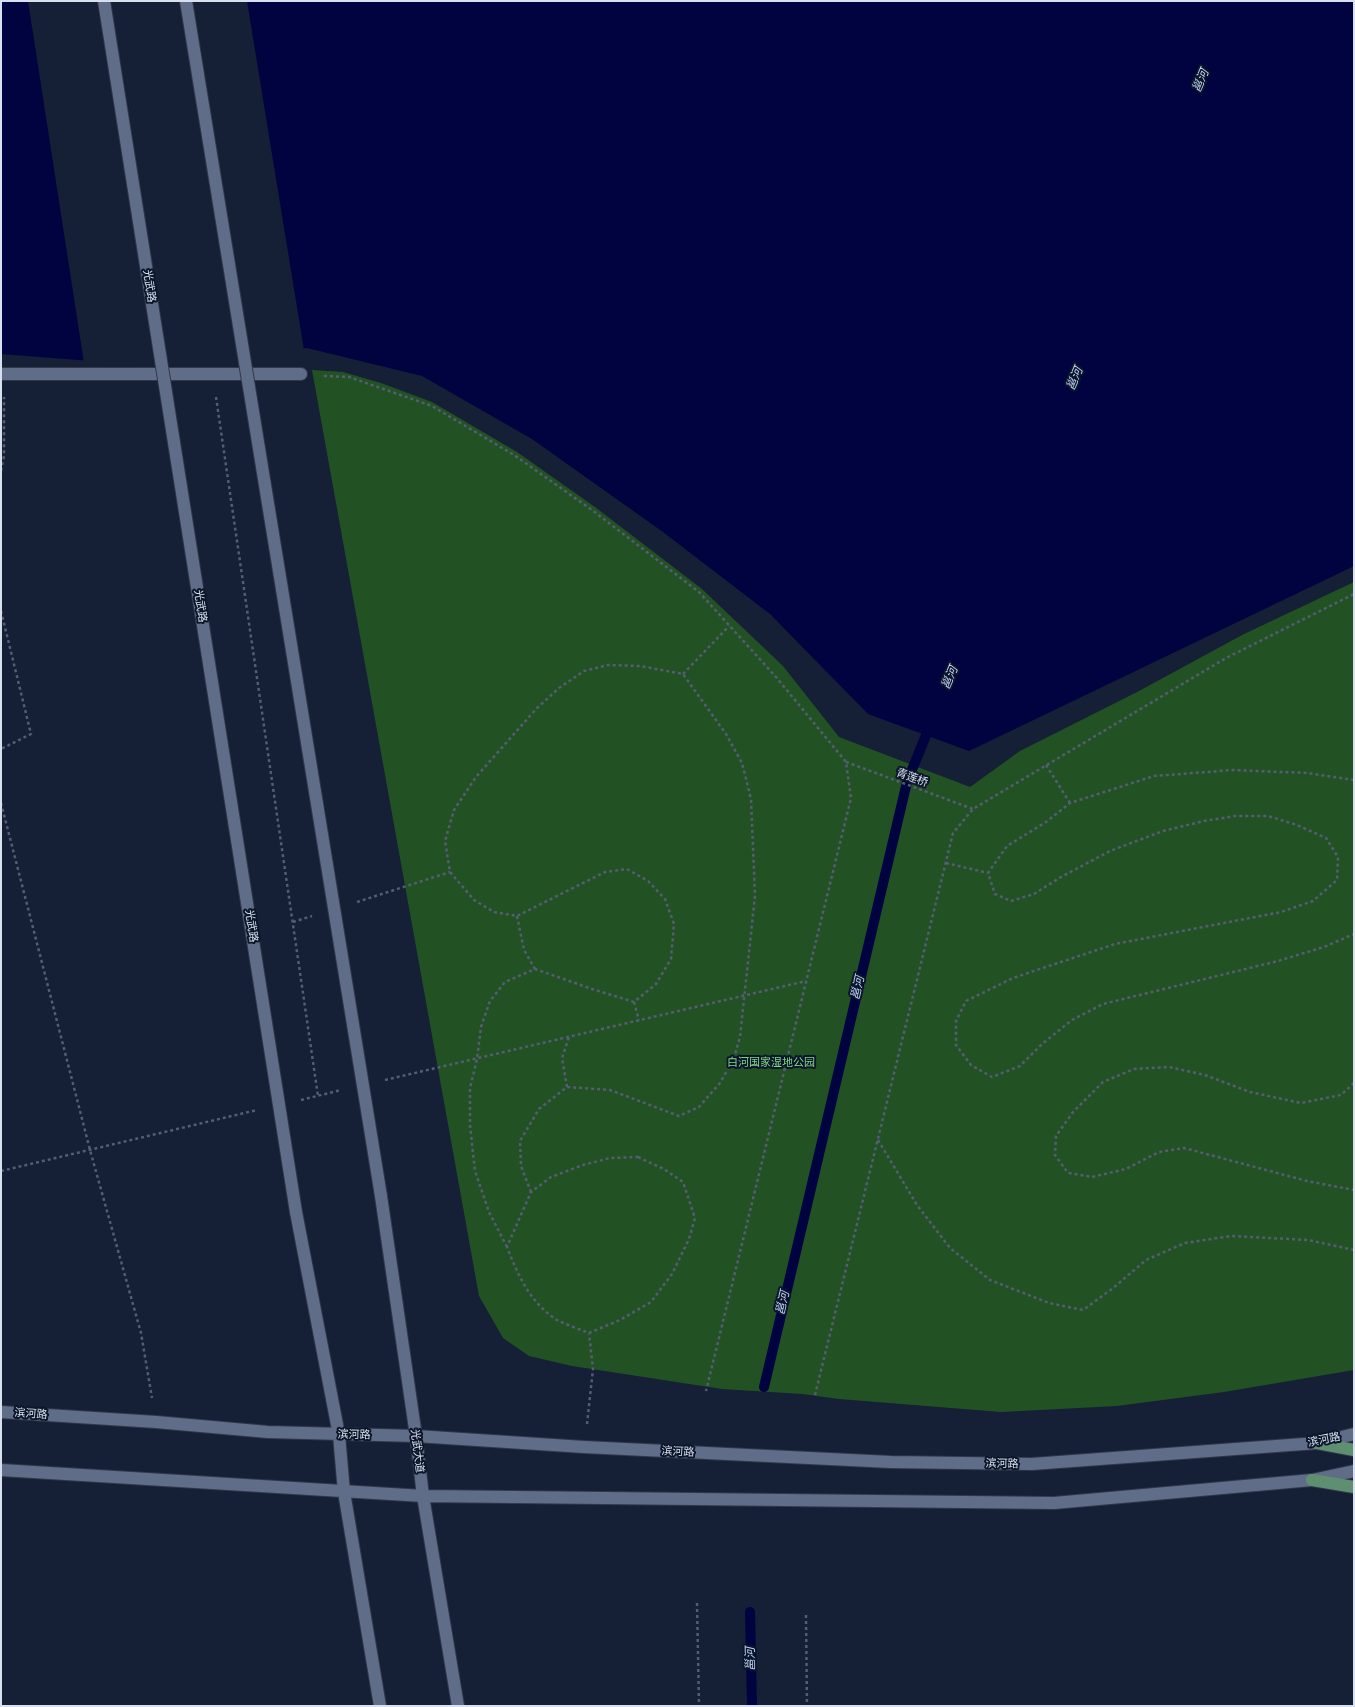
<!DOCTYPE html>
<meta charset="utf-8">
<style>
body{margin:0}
#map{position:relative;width:1355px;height:1707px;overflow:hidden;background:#151f35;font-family:"Fira Sans Condensed",sans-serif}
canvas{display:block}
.frame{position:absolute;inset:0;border:2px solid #d8e0ef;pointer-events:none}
</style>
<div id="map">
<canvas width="1355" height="1707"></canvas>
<div class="frame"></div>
</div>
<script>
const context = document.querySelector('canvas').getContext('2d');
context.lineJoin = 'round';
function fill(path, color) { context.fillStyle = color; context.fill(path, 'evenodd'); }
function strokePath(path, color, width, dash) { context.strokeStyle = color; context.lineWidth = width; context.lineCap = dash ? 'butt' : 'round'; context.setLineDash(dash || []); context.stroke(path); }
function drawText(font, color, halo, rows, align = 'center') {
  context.font = font + ' "Fira Sans Condensed","Noto Sans SC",sans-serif'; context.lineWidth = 4; context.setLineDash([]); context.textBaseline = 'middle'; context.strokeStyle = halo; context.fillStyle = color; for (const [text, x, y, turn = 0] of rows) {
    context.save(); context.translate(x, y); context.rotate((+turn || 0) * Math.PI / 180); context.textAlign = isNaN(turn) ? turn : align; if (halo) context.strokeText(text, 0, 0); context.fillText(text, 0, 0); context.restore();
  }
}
const green = new Path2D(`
 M 312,370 L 343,372 L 381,383 L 432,402 L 517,452 L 595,507 L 702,589 L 783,666 L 839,737 L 970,787 L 1020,751 L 1139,691 L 1244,634 L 1354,582 L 1354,1370 L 1224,1392 L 1117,1406 L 1001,1412 L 839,1399 L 802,1394 L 722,1389 L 572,1366 L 529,1356 L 503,1338 L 479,1296 Z`);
const water = new Path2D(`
 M 1,1 L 1354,1 L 1354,566 L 969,751 L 868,714 L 770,614 L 663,532 L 532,439 L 422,376 L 307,348 L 91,361 L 1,354 Z`);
const pier = new Path2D(`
 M 28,1 L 247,1 L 304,350 L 84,363 Z`);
const stream = new Path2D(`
 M 764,1387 L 907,782 L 931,723
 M 750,1612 L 752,1706`);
const path = new Path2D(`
 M 324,376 L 349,377 L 432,406 L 514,455 L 592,510 L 699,592 L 776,677 L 846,762 L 851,798 L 706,1391
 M 216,397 L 318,1096
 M 1,471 L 4,456 L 4,397
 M 1,611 L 31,734 L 1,749
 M 683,674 L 729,626
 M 846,762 L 973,809
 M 1046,765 L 1070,803
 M 1354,780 L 1307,773 L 1233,770 L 1154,776 L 1070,803 L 1046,822 L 1007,846 L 988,873 L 995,894 L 1011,901 L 1034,894 L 1061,877 L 1110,851 L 1163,831 L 1204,821 L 1235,816 L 1268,816 L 1297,825 L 1326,838 L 1338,857 L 1337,880 L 1313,901 L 1281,912 L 1115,944 L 1013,978 L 966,1001 L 956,1021 L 956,1045 L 971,1065 L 992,1077 L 1020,1066 L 1042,1044 L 1072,1020 L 1103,1004 L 1278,961 L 1324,947 L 1354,934
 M 1,803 L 90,1150 L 141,1333 L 152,1398
 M 946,863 L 988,873
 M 357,902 L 450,872
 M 517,916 L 524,950 L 535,969
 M 293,922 L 312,916
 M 634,1002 L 639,1020
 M 385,1080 L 806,981
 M 1354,1083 L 1341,1095 L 1301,1103 L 1250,1092 L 1205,1075 L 1169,1067 L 1134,1069 L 1103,1082 L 1073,1112 L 1056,1136 L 1055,1155 L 1068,1173 L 1092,1177 L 1126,1169 L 1159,1152 L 1184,1148 L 1307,1181 L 1354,1190
 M 567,1087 L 562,1058 L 569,1037
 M 301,1100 L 341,1090
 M 878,1140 L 917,1205 L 950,1248 L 990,1280 L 1049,1303 L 1083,1310 L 1112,1289 L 1146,1260 L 1185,1243 L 1231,1236 L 1308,1240 L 1354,1250
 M 638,1157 L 664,1169 L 683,1182 L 695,1218 L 689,1239 L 672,1274 L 651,1302 L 620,1320 L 589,1333 C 579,1329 567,1325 557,1320 C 530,1303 518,1275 507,1247 L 531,1192 L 551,1177 L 583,1165 L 610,1158 Z
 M 1,1171 L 257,1110
 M 507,1247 L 489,1212 L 475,1171 L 470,1125 L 470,1088 L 477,1059 L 481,1027 L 490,1001 L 505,982 L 535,969 L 592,989 L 634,1002 L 656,984 L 671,959 L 674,924 L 665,899 L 648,881 L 627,869 L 605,872 L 517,916 L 494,912 L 474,900 L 450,872 L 445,841 L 454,810 L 476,777 L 537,708 L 559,688 L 584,671 L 608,665 L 640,666 L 683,674 L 726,734 L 742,763 L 751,799 L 755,896 L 740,1037 L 734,1058 L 720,1083 L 699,1107 L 679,1116 L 610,1090 L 567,1087 L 539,1109 L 520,1141 L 521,1166 L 531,1192
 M 815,1395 L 953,833 L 973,809 L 1226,658 L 1354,594
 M 587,1424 L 593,1369 L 589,1333
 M 697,1603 L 699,1706
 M 806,1615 L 807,1706`);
const lane = new Path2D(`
 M 1,374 L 301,374`);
const secondary = new Path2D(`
 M 381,1196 L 416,1436 L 423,1496 L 458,1706
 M 296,1212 L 339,1435 L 344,1492 L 380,1706
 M 1,1412 L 156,1422 L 268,1432 L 416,1436 L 584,1447 L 891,1462 L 1032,1464 L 1317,1443 L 1354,1434
 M 1,1470 L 423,1496 L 1054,1503 L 1312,1480 L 1354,1471`);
const primary = new Path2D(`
 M 1317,1443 L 1354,1450
 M 1312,1480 L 1354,1487`);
const secondaryBridge = new Path2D(`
 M 104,1 L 296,1212
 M 186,1 L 381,1196`);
const streetNames = [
 ["光武路",149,286,81],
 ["光武路",200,606,81],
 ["青莲桥",912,778,20],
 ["光武路",251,926,81],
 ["滨河路",31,1414,4],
 ["滨河路",354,1435,1],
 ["滨河路",1324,1440,-11],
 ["光武大道",417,1451,83],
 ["滨河路",678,1452,3],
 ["滨河路",1002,1464,1]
];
const parkNames = [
 ["白河国家湿地公园",771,1063]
];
const waterNames = [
 ["邕河",1201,81,-67],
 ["邕河",1075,379,-67],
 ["邕河",950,678,-67],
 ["邕河",858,988,-77],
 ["邕河",783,1303,-77],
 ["邕河",751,1659,-91]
];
fill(green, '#225224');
fill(water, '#00033f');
fill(pier, '#151f35');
strokePath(stream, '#00033f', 10);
strokePath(lane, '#32384a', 14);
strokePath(secondary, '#32384a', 14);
strokePath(primary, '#32384a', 14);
strokePath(path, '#545d71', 2.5, [3, 3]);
strokePath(lane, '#606d88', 12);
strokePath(secondary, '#606d88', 12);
strokePath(primary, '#5f8f71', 12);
strokePath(secondaryBridge, '#32384a', 14, []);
strokePath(secondaryBridge, '#606d88', 12);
drawText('11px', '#d8e0ef', '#0c162b', streetNames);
drawText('11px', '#83d784', '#0c162b', parkNames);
drawText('italic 12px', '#c2d5fa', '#0c162b', waterNames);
</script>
